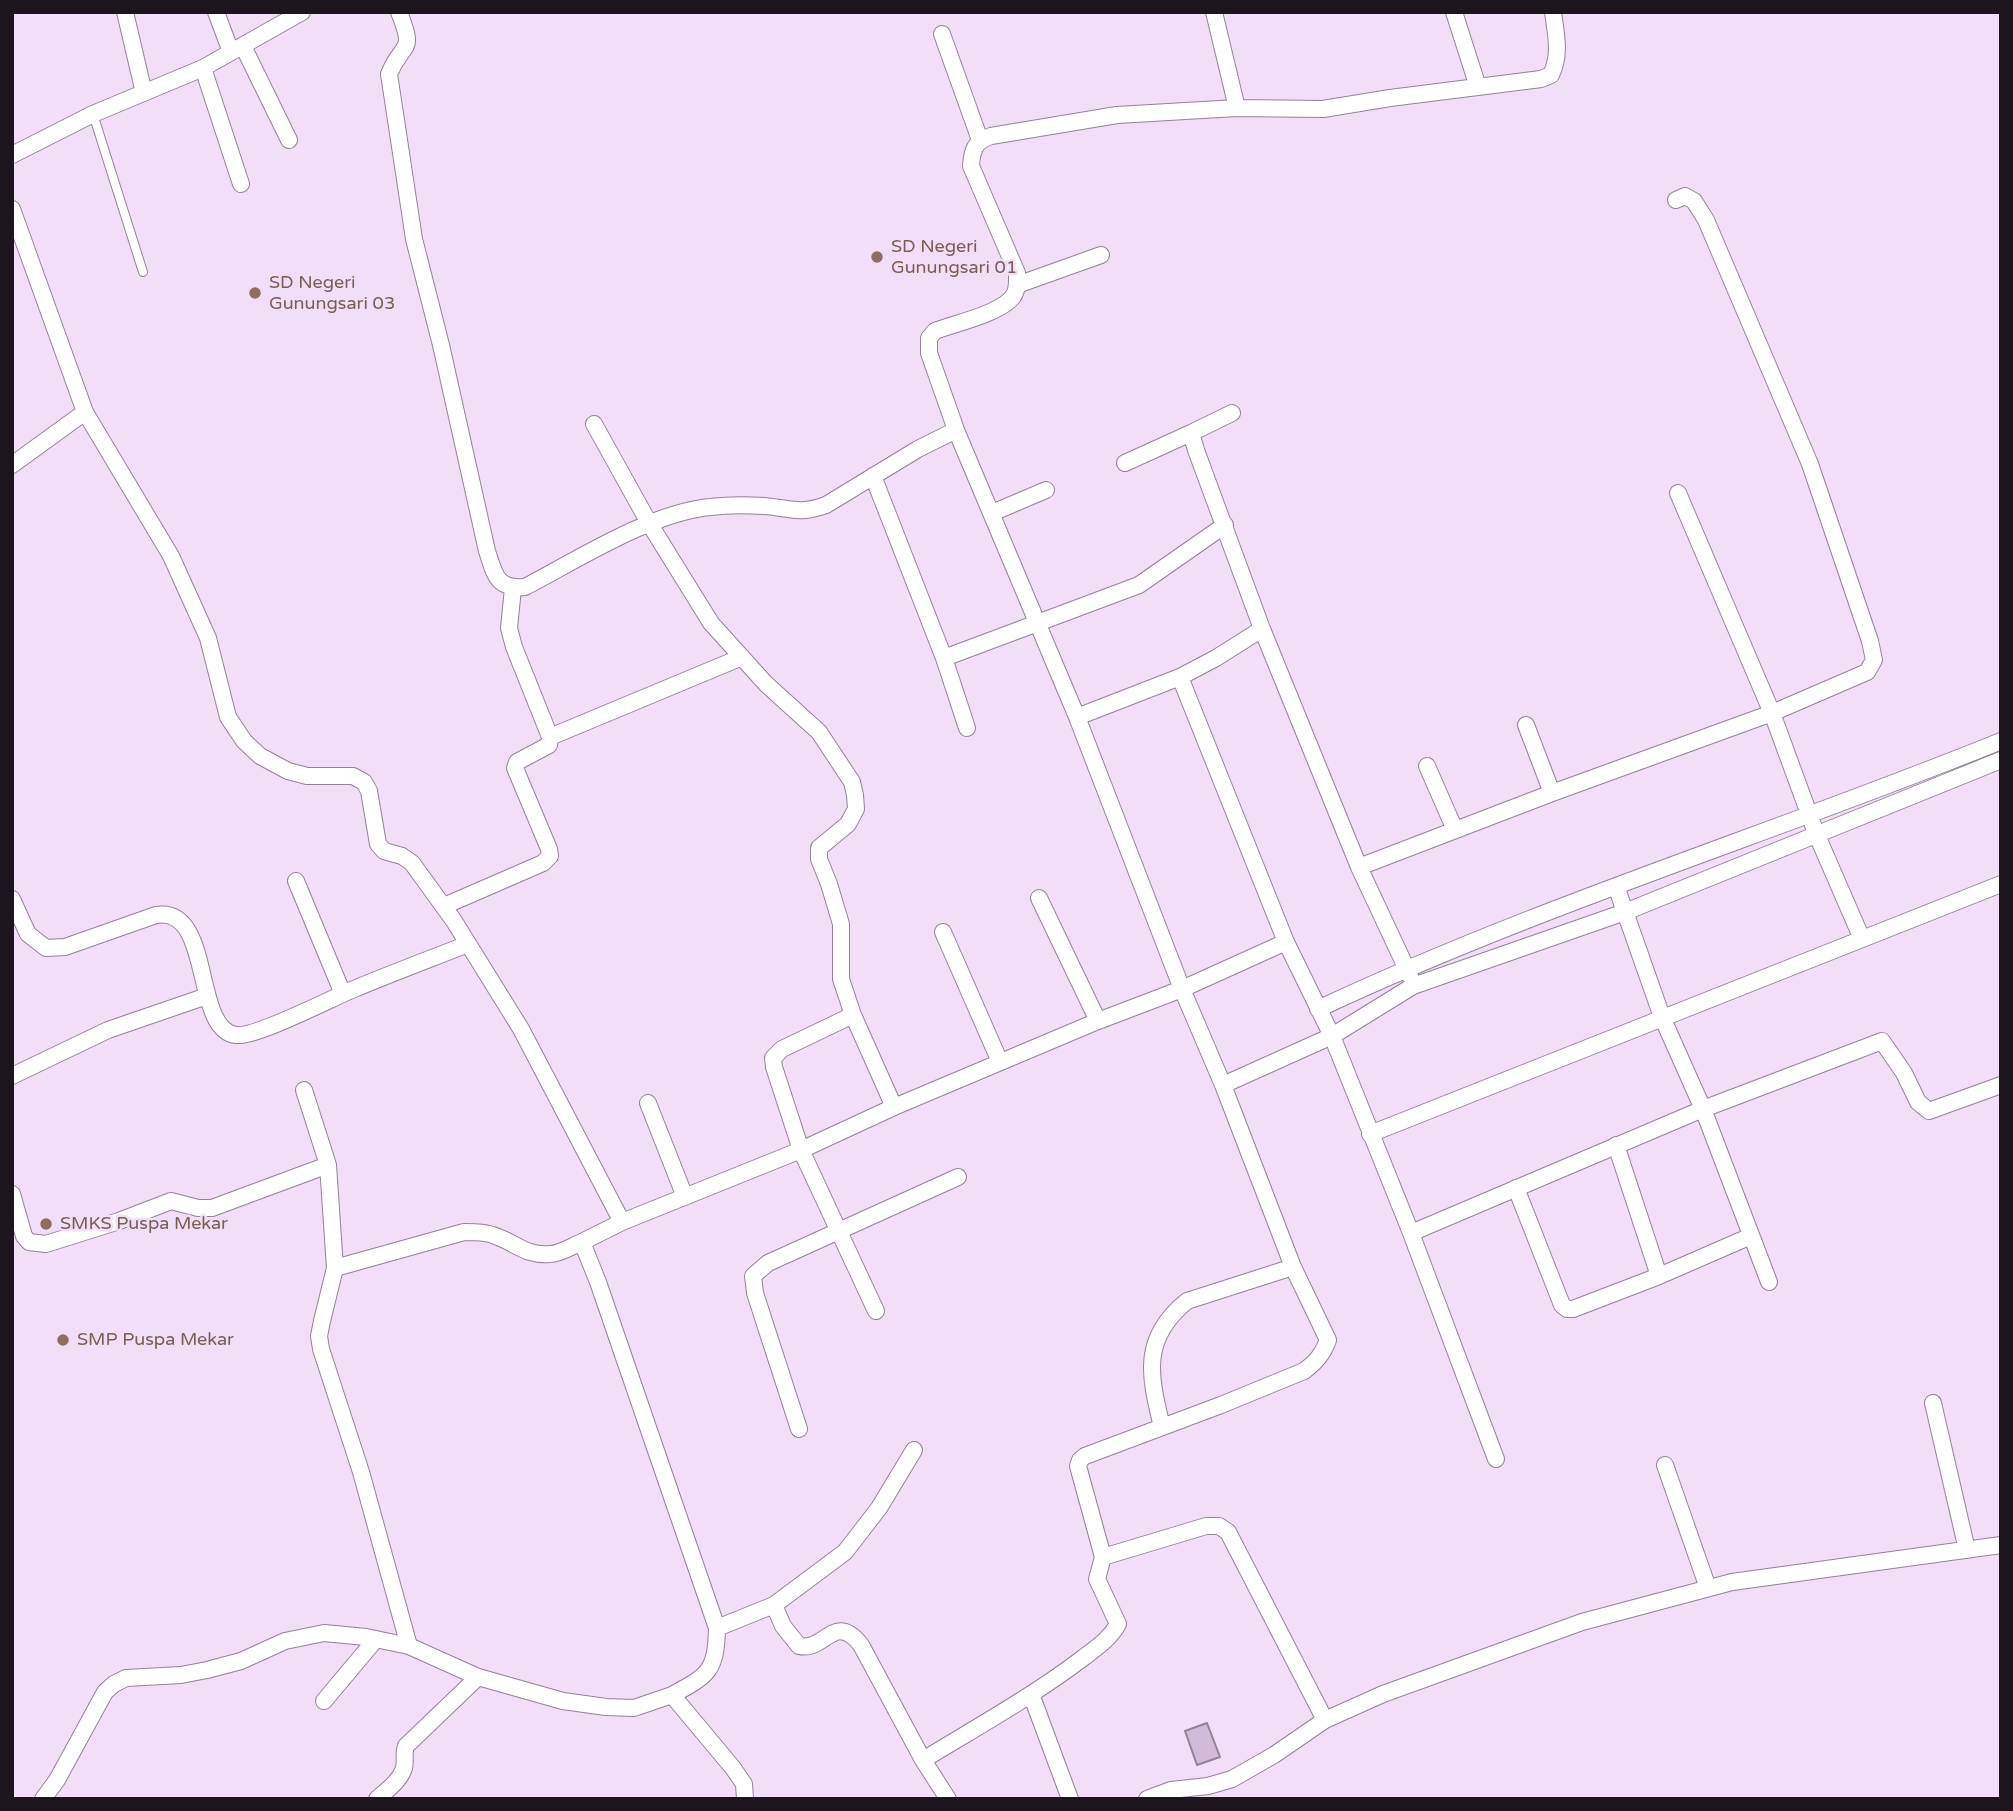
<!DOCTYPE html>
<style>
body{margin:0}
#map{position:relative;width:2013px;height:1811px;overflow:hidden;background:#f2def7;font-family:"Varela Round",sans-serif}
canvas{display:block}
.frame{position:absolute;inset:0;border:14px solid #1c151e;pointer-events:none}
</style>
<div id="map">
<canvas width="2013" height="1811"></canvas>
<div class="frame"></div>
</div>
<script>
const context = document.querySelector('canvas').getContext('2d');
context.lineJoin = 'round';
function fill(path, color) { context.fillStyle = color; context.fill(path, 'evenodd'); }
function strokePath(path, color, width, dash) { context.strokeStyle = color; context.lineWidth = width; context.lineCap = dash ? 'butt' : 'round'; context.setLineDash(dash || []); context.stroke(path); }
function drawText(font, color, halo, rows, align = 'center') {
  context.font = font + ' "Varela Round",sans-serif'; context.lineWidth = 5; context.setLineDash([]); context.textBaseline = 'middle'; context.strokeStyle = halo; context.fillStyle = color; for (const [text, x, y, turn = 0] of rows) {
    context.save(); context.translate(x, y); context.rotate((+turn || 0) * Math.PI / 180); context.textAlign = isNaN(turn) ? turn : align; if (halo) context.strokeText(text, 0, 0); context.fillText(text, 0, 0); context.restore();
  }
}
const building = new Path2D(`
 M 1207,1723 L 1220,1757 L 1197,1765 L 1185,1731 Z`);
const service = new Path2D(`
 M 93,114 L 143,272`);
const minor = new Path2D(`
 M 125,12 L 144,93
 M 216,12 L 231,52
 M 399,12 C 416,55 403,40 389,74 L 414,239 L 441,345 L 487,551 C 495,575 496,589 525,587 C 579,559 650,513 710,507 C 726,505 748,505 764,506 C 791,508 798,515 826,505 L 918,449 L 956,430
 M 1214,12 L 1237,108
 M 1454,12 L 1478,87
 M 942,34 L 980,140
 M 243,46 L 289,140
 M 203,68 L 241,184
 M 12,155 L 93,114 L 203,68 L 302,12
 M 12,209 L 85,412 L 12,465
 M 1017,285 L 1101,255
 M 85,412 L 171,556 L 208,638 L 228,717 L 244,741 L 260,756 L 288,771 L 307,776 L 353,776 L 364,782 L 369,791 L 378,844 L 384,851 L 402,856 L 412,863 L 454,921 L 521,1029 L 622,1222
 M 1232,413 L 1191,433 L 1196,450 L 1262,629 L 1359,867 L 1410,976
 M 594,424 L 649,523 L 711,623 L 766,684 L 819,732 L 852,782 L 855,795 L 856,809 L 848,824 L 819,848 L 819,859 L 829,884 L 841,924 L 841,979 L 853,1015 L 894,1107
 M 1125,463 L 1191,433
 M 873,476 L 944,658 L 1139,585 L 1225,525
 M 1678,493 L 1772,713 L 1816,833 L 1862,939
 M 992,513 L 1046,490
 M 944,658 L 967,728
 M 1180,677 L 1286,942 L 1332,1036 L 1411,1233 L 1496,1459
 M 1077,717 L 1180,677 L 1216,658 L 1262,629
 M 1526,725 L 1552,793
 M 550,737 L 742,657
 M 1427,766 L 1455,830
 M 1359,867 L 1552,793 L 1772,713 L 1867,672 L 1874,660 L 1870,641 L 1810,464 L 1706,220 L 1694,201 L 1685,196 L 1676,200
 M 296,881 L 343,994
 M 1616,886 L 1662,1017 L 1703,1109 L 1769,1282
 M 1039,898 L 1098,1021
 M 12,899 L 28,934 L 46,948 L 65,947 L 156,915 C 214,906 192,1030 236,1035 C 255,1038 332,998 354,989 C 392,973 430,959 468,944
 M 444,906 L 543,863 L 550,856 L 549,849 L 515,768 L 517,762 L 549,745 L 550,737 L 514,647 L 509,628 L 513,588
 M 943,932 L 1000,1062
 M 1318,1009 C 1540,905 1774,833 2001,741
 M 853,1015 L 782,1049 L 773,1058 L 774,1067 L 801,1150 L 876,1311
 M 12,1076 L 108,1030 L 207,996
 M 1223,1085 L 1332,1036 L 1413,986 L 1625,912 L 2001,760
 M 304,1090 L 328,1165 L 335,1268 L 322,1321 L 319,1336 L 321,1349 L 361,1472 L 409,1646
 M 648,1103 L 685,1197
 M 1370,1134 L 2001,884
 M 1616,1145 L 1659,1276
 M 1516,1188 L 1562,1305 L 1567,1309 L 1573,1309 L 1659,1276 L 1751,1236
 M 12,1194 L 24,1236 L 29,1242 L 46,1244 L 119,1221 L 171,1201 L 198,1208 L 212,1208 L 328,1165
 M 1411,1233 L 1703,1109 L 1882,1041 L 1904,1073 L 1918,1102 L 1929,1111 L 2001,1085
 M 335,1268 L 464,1232 C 476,1232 487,1232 498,1237 C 517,1244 526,1256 550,1254 C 560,1254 572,1246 582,1242
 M 1933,1403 L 1967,1550
 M 1162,1427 C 1150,1377 1140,1339 1187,1301 L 1293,1267
 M 799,1429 L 755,1293 L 753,1276 L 768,1263 L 958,1177
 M 1665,1465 L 1708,1588
 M 1103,1557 L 1206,1526 L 1219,1526 L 1228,1532 L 1325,1720
 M 774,1605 L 845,1552 L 879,1508 L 914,1450
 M 717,1628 L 774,1605 L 783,1626 L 799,1646 C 825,1652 834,1611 861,1645 L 923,1760 L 948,1799
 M 1031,1694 L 1070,1799
 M 324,1701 L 376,1639
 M 923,1760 C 977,1727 1033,1696 1083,1658 C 1096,1648 1110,1639 1118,1624 L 1097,1579 L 1103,1557 L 1078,1466 L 1080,1460 L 1085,1456 L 1221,1405 L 1304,1371 C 1316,1362 1323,1354 1328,1340 L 1293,1267 L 1223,1085 L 1182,989 L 1077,717 L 956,430 L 929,353 L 929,338 L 935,331 C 956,323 995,315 1011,299 C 1018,292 1017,282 1017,273 L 971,166 C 972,150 975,141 991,136 L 1117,115 L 1237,108 L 1323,109 L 1390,98 L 1541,79 L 1551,75 C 1561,54 1556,35 1553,12
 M 43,1799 L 57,1780 L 105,1692 L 114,1684 L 126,1678 L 181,1675 L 207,1670 L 241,1661 L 285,1641 L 324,1633 L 366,1637 L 409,1646 L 478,1677 L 563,1701 L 606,1707 L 634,1708 L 672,1695
 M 377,1799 C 387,1790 400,1781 404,1768 C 406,1760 403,1754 406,1746 L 478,1677
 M 745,1799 L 744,1784 L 733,1768 L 672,1695 C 709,1675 716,1671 717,1628 L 598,1282 L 582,1242 L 622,1222 L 801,1150 L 894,1107 L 1098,1021 L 1182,989 L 1286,942
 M 1147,1799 L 1171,1790 L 1208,1786 L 1232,1779 L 1274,1755 L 1325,1720 L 1383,1694 L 1582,1622 L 1732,1582 L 2001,1545`);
const markers = [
 [877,257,7,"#8d6e63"],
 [255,293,7,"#8d6e63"],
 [46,1224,7,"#8d6e63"],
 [63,1340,7,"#8d6e63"]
];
const educationNames = [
 ["SD Negeri",891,247],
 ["Gunungsari 01",891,268],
 ["SD Negeri",269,283],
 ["Gunungsari 03",269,304],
 ["SMKS Puspa Mekar",60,1224],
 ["SMP Puspa Mekar",77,1340]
];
fill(building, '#d2bad9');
strokePath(building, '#938198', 2);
strokePath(service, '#938298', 10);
strokePath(minor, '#938298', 18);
strokePath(service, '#fff', 8);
strokePath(minor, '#fff', 16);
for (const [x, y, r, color] of markers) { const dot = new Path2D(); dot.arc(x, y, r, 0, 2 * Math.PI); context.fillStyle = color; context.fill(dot); strokePath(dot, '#f2def7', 2.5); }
drawText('18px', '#785e54', '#f2def7', educationNames, 'left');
</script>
